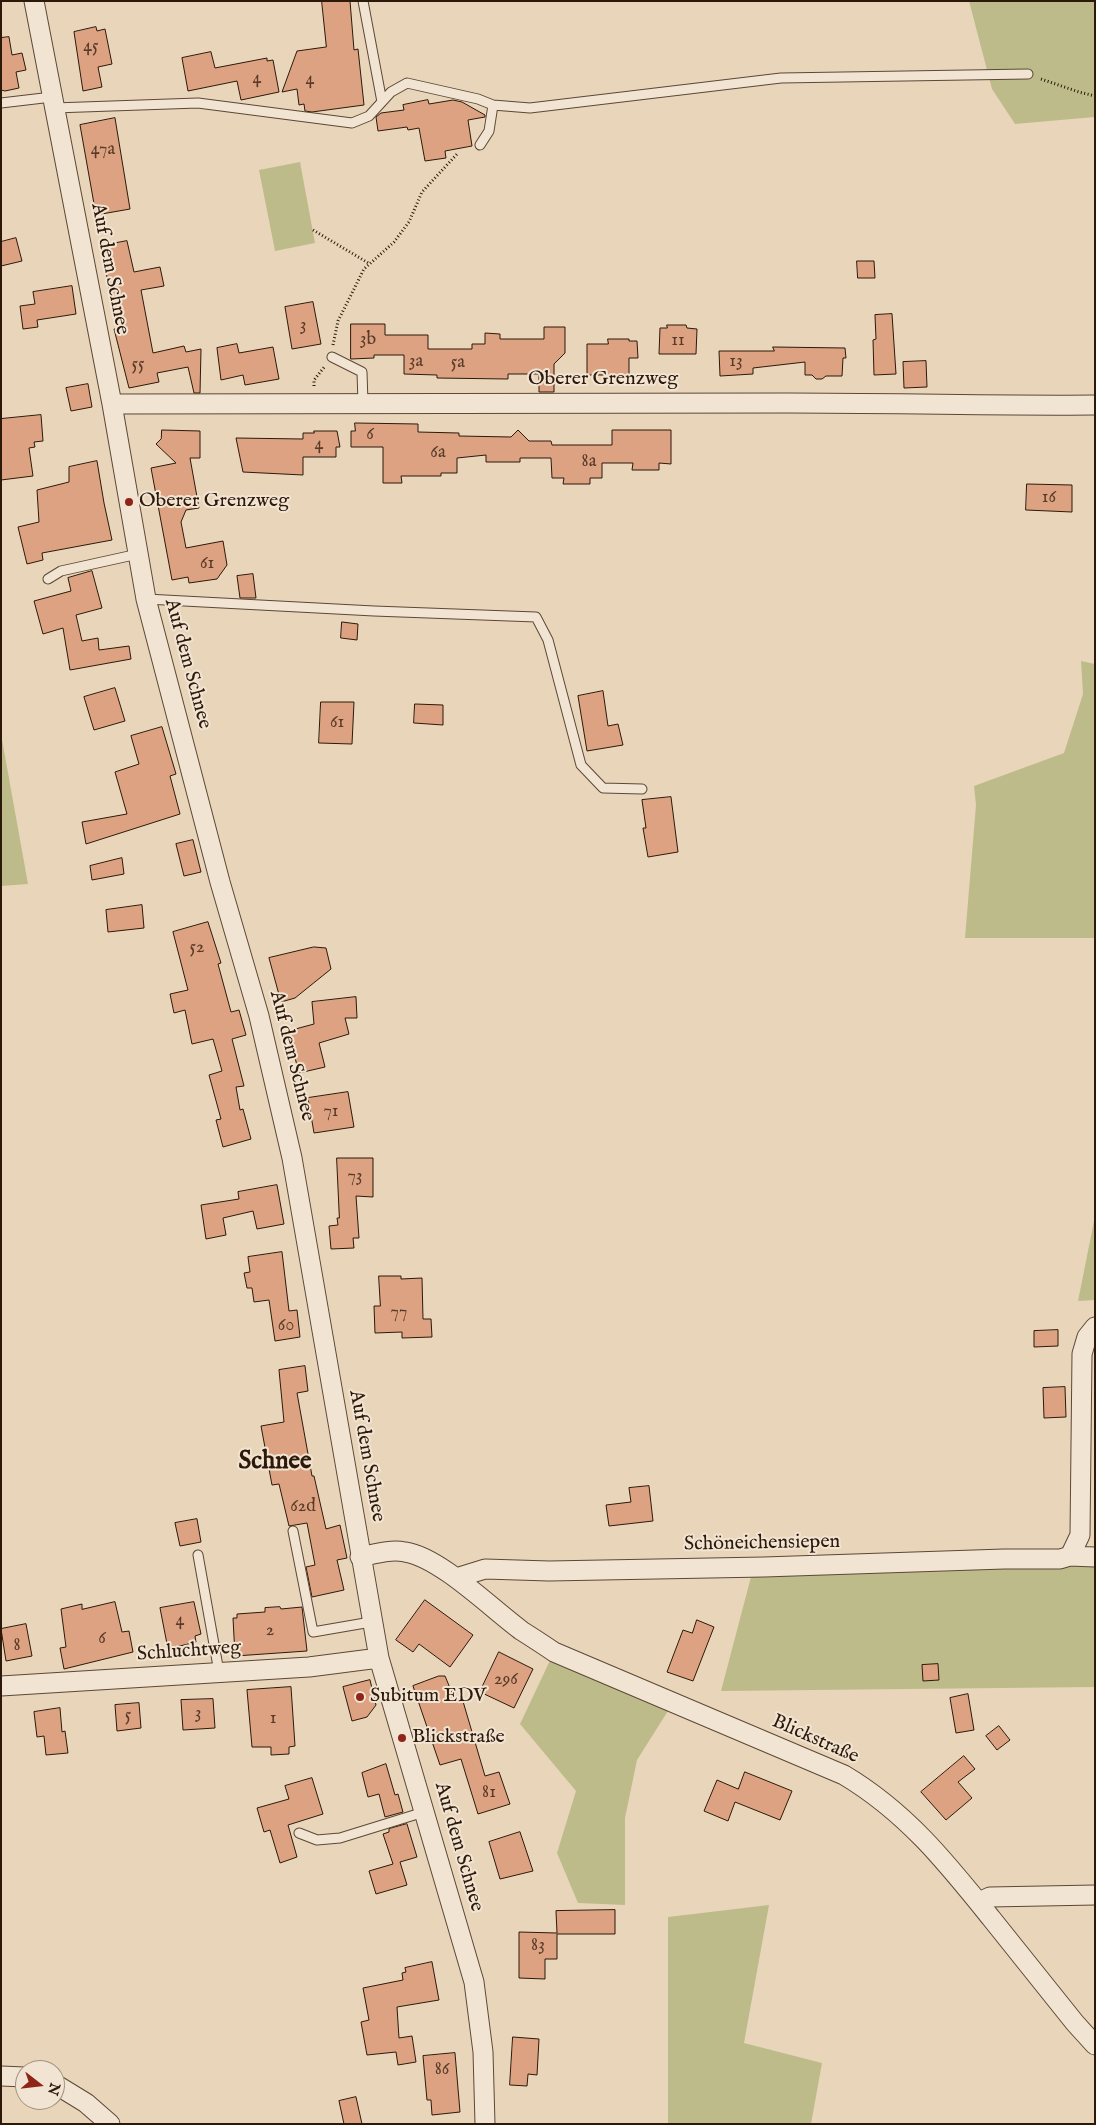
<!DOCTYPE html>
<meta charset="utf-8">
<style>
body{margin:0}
#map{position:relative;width:1096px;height:2125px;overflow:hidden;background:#e9d5ba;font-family:"IM FELL English",serif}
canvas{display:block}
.frame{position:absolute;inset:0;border:2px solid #2d190a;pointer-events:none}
.north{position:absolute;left:15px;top:2060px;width:50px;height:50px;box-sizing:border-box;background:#f1e4d2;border:1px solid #a39382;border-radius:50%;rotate:106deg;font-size:14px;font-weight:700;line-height:20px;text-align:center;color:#2d190a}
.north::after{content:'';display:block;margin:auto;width:18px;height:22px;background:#8f2418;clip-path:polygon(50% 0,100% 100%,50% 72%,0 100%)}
</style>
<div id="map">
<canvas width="1096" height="2125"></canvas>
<div class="frame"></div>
<div class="north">N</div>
</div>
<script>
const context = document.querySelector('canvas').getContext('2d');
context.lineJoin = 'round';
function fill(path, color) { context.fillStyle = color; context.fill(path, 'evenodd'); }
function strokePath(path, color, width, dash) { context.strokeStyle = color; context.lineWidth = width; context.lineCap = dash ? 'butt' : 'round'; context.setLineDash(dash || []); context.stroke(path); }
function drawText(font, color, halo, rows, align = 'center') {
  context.font = font + ' "IM FELL English",serif'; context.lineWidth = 4; context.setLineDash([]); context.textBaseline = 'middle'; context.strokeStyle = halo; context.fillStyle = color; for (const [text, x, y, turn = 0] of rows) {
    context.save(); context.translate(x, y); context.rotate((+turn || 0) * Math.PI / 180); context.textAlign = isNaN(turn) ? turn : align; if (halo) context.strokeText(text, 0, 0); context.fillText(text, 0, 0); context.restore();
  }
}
const green = new Path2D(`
 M 969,1 L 1095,1 L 1095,117 L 1015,124 L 992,89 Z
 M 300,162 L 315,243 L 275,251 L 259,170 Z
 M 1081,661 L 1095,664 L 1095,938 L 965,938 L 976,805 L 974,786 L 1064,753 L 1083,694 Z
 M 1,734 L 28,884 L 1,886 Z
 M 1095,1215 L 1095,1300 L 1078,1301 L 1093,1226 Z
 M 1095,1565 L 1095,1687 L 721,1691 L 752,1573 Z
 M 554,1652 L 673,1703 L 637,1760 L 625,1818 L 625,1905 L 578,1903 L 557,1853 L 576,1791 L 520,1724 Z
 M 769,1905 L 744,2043 L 822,2063 L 811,2124 L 668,2124 L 668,1917 Z`);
const building = new Path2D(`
 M 322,1 L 350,1 L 354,50 L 358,49 L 364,105 L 312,112 L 305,111 L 304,104 L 299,105 L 297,89 L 282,92 L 297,51 L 326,47 Z
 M 96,27 L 97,31 L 105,29 L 112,64 L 98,67 L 102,87 L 83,91 L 74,32 Z
 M 9,37 L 12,55 L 22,53 L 26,70 L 16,72 L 19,88 L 5,91 L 1,90 L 1,38 Z
 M 211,52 L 215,68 L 267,58 L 267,61 L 273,60 L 279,92 L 241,100 L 237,81 L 188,91 L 182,58 Z
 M 428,100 L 429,104 L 453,100 L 462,102 L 485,115 L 485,117 L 468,120 L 472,146 L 445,151 L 446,158 L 425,161 L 419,128 L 408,130 L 407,127 L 378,131 L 376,117 L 381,113 L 404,110 L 403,105 Z
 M 115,118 L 130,209 L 96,215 L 80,125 Z
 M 16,238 L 22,261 L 1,266 L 1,242 Z
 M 127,241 L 134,272 L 160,267 L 164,286 L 141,290 L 153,353 L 184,346 L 186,352 L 201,349 L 200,393 L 194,393 L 188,367 L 157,373 L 159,382 L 129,388 L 114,329 L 117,329 L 101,246 Z
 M 857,261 L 874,261 L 875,278 L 858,278 Z
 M 72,286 L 76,314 L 37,320 L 38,327 L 23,329 L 20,306 L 35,304 L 33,292 Z
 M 313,302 L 321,344 L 292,349 L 285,307 Z
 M 892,314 L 896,374 L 874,375 L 873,340 L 876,339 L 875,315 Z
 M 351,324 L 385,324 L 385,335 L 428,335 L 428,349 L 472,349 L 472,344 L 485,344 L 485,333 L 500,334 L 500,339 L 544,339 L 544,327 L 565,327 L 565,353 L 554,364 L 554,392 L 539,392 L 539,374 L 508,374 L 508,379 L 437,378 L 437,375 L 404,374 L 404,355 L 374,355 L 374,358 L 351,359 Z
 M 667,325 L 686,325 L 687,328 L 697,329 L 696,354 L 659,354 L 660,328 L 667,328 Z
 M 608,339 L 629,339 L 629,341 L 637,341 L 638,358 L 629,358 L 629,375 L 587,375 L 587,344 L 608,344 Z
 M 237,344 L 239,353 L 273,347 L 279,379 L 245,385 L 243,375 L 221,380 L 217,348 Z
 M 773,347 L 845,348 L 846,358 L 843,358 L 842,376 L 826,376 L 822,379 L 816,379 L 812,375 L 805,375 L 805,362 L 753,368 L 753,374 L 720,376 L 719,351 L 774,351 Z
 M 926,361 L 927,387 L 904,388 L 903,362 Z
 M 88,384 L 92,407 L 71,411 L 66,388 Z
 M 41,415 L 43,441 L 34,442 L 35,447 L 29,448 L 33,476 L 1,480 L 1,419 Z
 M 355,423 L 418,424 L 418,432 L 459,433 L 459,436 L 511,437 L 518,430 L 529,441 L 551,441 L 552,445 L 612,445 L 612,430 L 671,430 L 671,464 L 659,463 L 659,470 L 632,470 L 633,463 L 602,463 L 602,478 L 590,478 L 590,484 L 563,484 L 564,478 L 552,478 L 551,458 L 520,458 L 520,462 L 486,462 L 486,455 L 457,458 L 457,473 L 441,473 L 441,476 L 401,476 L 402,483 L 383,483 L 383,447 L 351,447 L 351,431 L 355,431 Z
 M 162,430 L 200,431 L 200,458 L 190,458 L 199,508 L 186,510 L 181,522 L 186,548 L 223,541 L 227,565 L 217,579 L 189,583 L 188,577 L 172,580 L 151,468 L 176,463 L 156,444 L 161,439 Z
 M 314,431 L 337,431 L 340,447 L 336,447 L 336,457 L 303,457 L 303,475 L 243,472 L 236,438 L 303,439 L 303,433 L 314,433 Z
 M 97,461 L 104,503 L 112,540 L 42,553 L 43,560 L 27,564 L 18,527 L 39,522 L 37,490 L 69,482 L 69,467 Z
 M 1027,484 L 1072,485 L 1072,512 L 1026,510 Z
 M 92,571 L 102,608 L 76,615 L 82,641 L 98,638 L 99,650 L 129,646 L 131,659 L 70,670 L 63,628 L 43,634 L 34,601 L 71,591 L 68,578 Z
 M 253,574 L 256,598 L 240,598 L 237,576 Z
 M 342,622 L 358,624 L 357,640 L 341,638 Z
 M 115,688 L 125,721 L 94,730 L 84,697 Z
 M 603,691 L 608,726 L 618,724 L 623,745 L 587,751 L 578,696 Z
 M 321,702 L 354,702 L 352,744 L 319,743 Z
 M 415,704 L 443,705 L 443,725 L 414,723 Z
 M 162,727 L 176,774 L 170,776 L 180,814 L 86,844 L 82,822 L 127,814 L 115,772 L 139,764 L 131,736 Z
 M 671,797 L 678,852 L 648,857 L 643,828 L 646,828 L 642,800 Z
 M 193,840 L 201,872 L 184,876 L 176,844 Z
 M 122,858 L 124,874 L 92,880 L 90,866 Z
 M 142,905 L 144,928 L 108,932 L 106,910 Z
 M 208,922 L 221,963 L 218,964 L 231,1012 L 239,1010 L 246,1035 L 232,1039 L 244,1086 L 236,1087 L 240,1110 L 243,1109 L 251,1139 L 223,1147 L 216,1120 L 221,1119 L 209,1075 L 222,1071 L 213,1039 L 192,1044 L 185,1010 L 174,1013 L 170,994 L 188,990 L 173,932 Z
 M 314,947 L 326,948 L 331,969 L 295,998 L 281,1002 L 269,958 Z
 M 356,997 L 357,1018 L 345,1018 L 349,1034 L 319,1043 L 325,1067 L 299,1073 L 288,1031 L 314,1024 L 312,1002 Z
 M 348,1092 L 354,1127 L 314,1133 L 308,1098 Z
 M 337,1158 L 373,1158 L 373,1197 L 356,1196 L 359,1238 L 353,1238 L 354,1248 L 331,1249 L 329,1226 L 338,1225 L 337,1218 L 339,1218 Z
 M 277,1185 L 284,1224 L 257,1229 L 253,1211 L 223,1218 L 226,1235 L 206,1239 L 201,1205 L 239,1199 L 238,1192 Z
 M 282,1252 L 289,1311 L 297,1310 L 300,1337 L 275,1341 L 269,1300 L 254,1302 L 252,1288 L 247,1288 L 244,1273 L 250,1272 L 248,1257 Z
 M 379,1276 L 401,1276 L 401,1279 L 422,1278 L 423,1319 L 431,1319 L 432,1337 L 402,1338 L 402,1332 L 375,1333 L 374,1306 L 380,1306 Z
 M 1058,1330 L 1058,1346 L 1034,1347 L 1034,1331 Z
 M 305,1366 L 308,1391 L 297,1393 L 312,1476 L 314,1476 L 326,1529 L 340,1525 L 347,1558 L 337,1560 L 344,1590 L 312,1597 L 306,1567 L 315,1565 L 307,1523 L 289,1526 L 279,1484 L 272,1485 L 261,1426 L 284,1422 L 279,1370 Z
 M 1065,1387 L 1066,1417 L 1044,1418 L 1043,1388 Z
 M 649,1486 L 653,1521 L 609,1526 L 606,1505 L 631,1502 L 629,1488 Z
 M 197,1519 L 201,1542 L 180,1546 L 175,1523 Z
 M 425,1600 L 473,1635 L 450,1667 L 419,1644 L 413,1652 L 396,1640 Z
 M 115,1602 L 122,1632 L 129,1631 L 133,1652 L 64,1669 L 60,1648 L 66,1647 L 61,1609 L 82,1604 L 82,1609 Z
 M 194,1602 L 201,1634 L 195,1636 L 196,1642 L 168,1649 L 160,1608 Z
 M 280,1607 L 281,1609 L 302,1607 L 307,1651 L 235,1656 L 233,1618 L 237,1618 L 237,1614 L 265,1612 L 265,1608 Z
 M 697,1620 L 714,1627 L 693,1681 L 667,1672 L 683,1630 L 692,1633 Z
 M 26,1624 L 32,1656 L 6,1661 L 1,1629 Z
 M 499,1652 L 533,1669 L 514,1708 L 480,1692 Z
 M 938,1664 L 939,1680 L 923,1681 L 922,1665 Z
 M 439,1676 L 445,1676 L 455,1700 L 462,1698 L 485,1776 L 499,1772 L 510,1804 L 478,1814 L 461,1759 L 440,1765 L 413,1686 Z
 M 370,1680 L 376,1705 L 367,1717 L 352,1721 L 343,1687 Z
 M 291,1687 L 295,1746 L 289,1747 L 289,1754 L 271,1755 L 271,1747 L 252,1747 L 247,1690 Z
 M 968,1694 L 974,1730 L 956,1733 L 950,1698 Z
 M 213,1699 L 215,1728 L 183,1730 L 181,1700 Z
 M 139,1703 L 141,1728 L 117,1731 L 115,1705 Z
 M 60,1708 L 62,1732 L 65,1731 L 68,1753 L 46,1755 L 44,1736 L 37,1737 L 34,1712 Z
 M 999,1726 L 1010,1740 L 997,1750 L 986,1736 Z
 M 964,1756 L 975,1769 L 958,1782 L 972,1798 L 946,1820 L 921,1792 Z
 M 386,1764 L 395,1795 L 398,1794 L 403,1812 L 385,1817 L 379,1794 L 368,1797 L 362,1773 Z
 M 745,1772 L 792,1791 L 780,1820 L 735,1802 L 728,1821 L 704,1811 L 717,1780 L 738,1789 Z
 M 312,1778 L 323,1814 L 288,1825 L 297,1857 L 280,1863 L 270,1830 L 264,1832 L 257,1808 L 289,1799 L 285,1786 Z
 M 407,1824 L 417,1857 L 400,1862 L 407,1885 L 376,1894 L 369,1871 L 393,1864 L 383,1834 L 389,1832 L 389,1829 Z
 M 520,1832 L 533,1871 L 500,1879 L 489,1842 Z
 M 615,1910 L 615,1934 L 557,1934 L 557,1959 L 545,1959 L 545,1979 L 519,1978 L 519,1932 L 557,1933 L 556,1911 Z
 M 432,1962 L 439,2000 L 397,2007 L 399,2038 L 412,2036 L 416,2062 L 398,2065 L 396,2052 L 367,2055 L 361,2022 L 369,2020 L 363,1988 L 403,1980 L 402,1973 L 406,1972 L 405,1968 Z
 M 513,2037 L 539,2039 L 537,2075 L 528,2074 L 527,2086 L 510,2085 Z
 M 455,2053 L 460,2112 L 432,2115 L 431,2100 L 427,2100 L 423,2056 Z
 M 356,2097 L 362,2124 L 344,2124 L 339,2101 Z`);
const path = new Path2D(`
 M 1041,79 L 1079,92 L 1095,96
 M 313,230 L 370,264
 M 333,345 L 338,321 L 364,269 L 394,242 L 409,222 L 422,192 L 458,153
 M 314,386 L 314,380 L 325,366`);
const lane = new Path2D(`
 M 363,1 L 382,102
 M 1,103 L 52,97
 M 54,108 L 198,103 L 352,123 L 369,116 L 391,92 L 407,83 L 478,99 L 493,105 L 530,108 L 781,78 L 1028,74
 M 480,145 L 489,131 L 493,105
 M 332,357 L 362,372 L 363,403
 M 48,579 L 61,571 L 138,554
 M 146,599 L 374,611 L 536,617 L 548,640 L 581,765 L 603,788 L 642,789
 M 293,1531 L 313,1632 L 371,1622
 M 198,1555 L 219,1672
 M 299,1833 L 317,1840 L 340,1838 L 424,1812`);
const street = new Path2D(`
 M 34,1 L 112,404 L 146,599 L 220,882 L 259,1016 L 292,1158 L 379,1658 L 474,1982 L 483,2052 L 485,2124
 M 112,404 C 337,404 563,403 789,403 C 891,403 993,406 1095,405
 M 1070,1556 L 1080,1535 L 1082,1354 L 1087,1337 L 1095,1327
 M 360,1557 C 375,1554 390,1549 405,1552 C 440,1557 493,1610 522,1631 C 533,1638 544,1645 554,1652 L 844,1775 C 906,1812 946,1862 991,1918 C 1019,1953 1047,1988 1075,2023 L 1095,2045
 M 456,1578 L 485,1569 L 549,1571 L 764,1567 L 1004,1559 L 1060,1559 L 1070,1556 L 1095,1557
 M 1,1686 L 309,1667 L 379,1658
 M 979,1902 L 990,1897 L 1095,1895
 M 1,2076 L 25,2077
 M 55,2084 L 86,2103 L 110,2124`);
const markers = [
 [129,502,5,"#8f2418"],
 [360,1697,5,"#8f2418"],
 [402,1738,5,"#8f2418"]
];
const numberNames = [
 ["45",91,47],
 ["4",257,79],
 ["4",310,80],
 ["47a",103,150],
 ["3",303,326],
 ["3b",368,340],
 ["11",678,341],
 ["3a",416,362],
 ["13",736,362],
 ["5a",458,363],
 ["55",138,365],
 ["6",370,435],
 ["4",319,445],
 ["6a",438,453],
 ["8a",589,462],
 ["16",1049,498],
 ["61",207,564],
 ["61",337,723],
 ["52",197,948],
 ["71",331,1112],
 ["73",355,1177],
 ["77",399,1313],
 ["60",286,1326],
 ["62d",303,1507],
 ["4",180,1621],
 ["2",270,1631],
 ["6",102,1639],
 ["8",17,1646],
 ["296",506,1680],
 ["3",198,1714],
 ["5",128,1716],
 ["1",273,1719],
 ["81",489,1793],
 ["83",538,1946],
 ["86",442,2070]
];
const streetNames = [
 ["Auf dem Schnee",109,269,79],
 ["Oberer Grenzweg",603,380],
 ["Auf dem Schnee",187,664,75],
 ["Auf dem Schnee",291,1056,76],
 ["Auf dem Schnee",366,1456,80],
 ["Schöneichensiepen",762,1544,-1],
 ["Schluchtweg",189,1652,-4],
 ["Blickstraße",815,1740,24],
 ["Auf dem Schnee",458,1847,74]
];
const poiNames = [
 ["Oberer Grenzweg",139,502],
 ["Subitum EDV",370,1697],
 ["Blickstraße",412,1738]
];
const districtNames = [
 ["Schnee",275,1463]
];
fill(green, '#bebb8b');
fill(building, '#dca282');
strokePath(building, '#2d190a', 1);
strokePath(lane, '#5c4836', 11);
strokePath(street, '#5c4836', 21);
strokePath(path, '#2d190a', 3, [1, 2.5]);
strokePath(lane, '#f1e4d2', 9);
strokePath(street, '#f1e4d2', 19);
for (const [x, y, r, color] of markers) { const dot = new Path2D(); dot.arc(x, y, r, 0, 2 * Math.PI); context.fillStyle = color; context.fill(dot); strokePath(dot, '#f1e4d2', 2); }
drawText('18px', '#593b28', null, numberNames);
drawText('20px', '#2d190a', '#f1e4d2', streetNames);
drawText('20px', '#2d190a', '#f1e4d2', poiNames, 'left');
drawText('bold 25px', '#2d190a', '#f1e4d2', districtNames);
</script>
